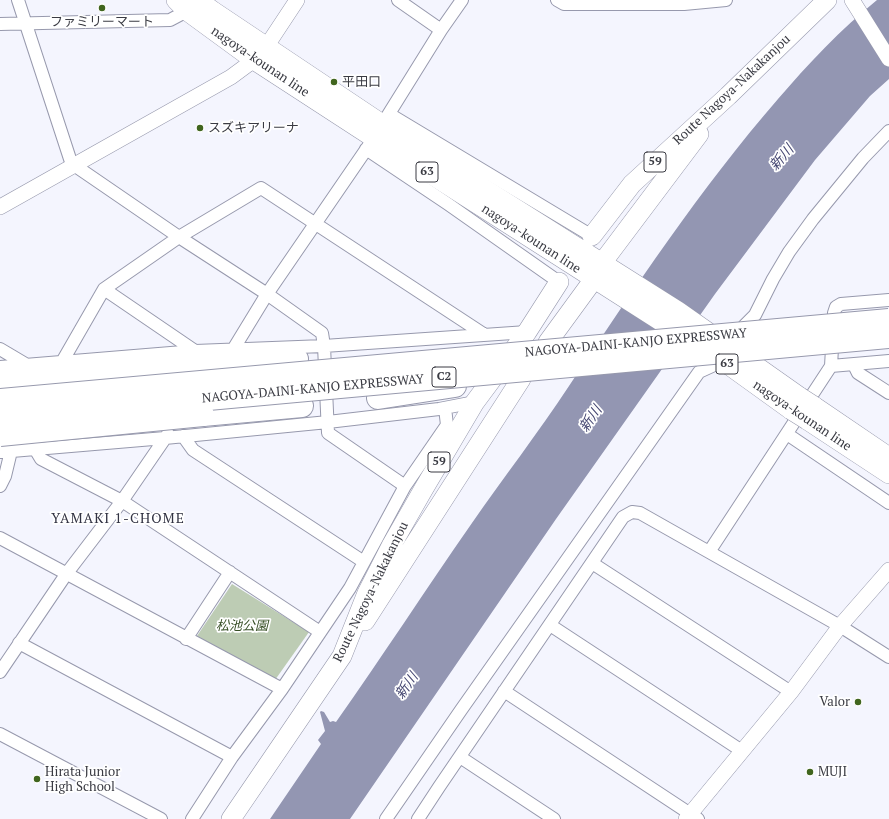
<!DOCTYPE html>
<meta charset="utf-8">
<style>
body{margin:0}
canvas{display:block;background:#f4f5fe}
</style>
<canvas width="889" height="819"></canvas>
<script>
const context = document.querySelector('canvas').getContext('2d');
context.lineJoin = 'round';
function fill(path, color) { context.fillStyle = color; context.fill(path, 'evenodd'); }
function strokePath(path, color, width, dash) { context.strokeStyle = color; context.lineWidth = width; context.lineCap = dash ? 'butt' : 'round'; context.setLineDash(dash || []); context.stroke(path); }
function drawText(font, color, halo, rows, align = 'center') {
  context.font = font + ' "PT Serif","Noto Sans JP",serif'; context.lineWidth = 3.5; context.setLineDash([]); context.textBaseline = 'middle'; context.strokeStyle = halo; context.fillStyle = color; for (const [text, x, y, turn = 0] of rows) {
    context.save(); context.translate(x, y); context.rotate((+turn || 0) * Math.PI / 180); context.textAlign = isNaN(turn) ? turn : align; if (halo) context.strokeText(text, 0, 0); context.fillText(text, 0, 0); context.restore();
  }
}
const green = new Path2D(`
 M 232,584 L 309,632 L 275,680 L 197,636 Z`);
const water = new Path2D(`
 M 877,0 L 889,0 L 889,79 L 870,96 L 815,160 L 715,294 L 556,519 L 350,819 L 270,819 L 321,744 L 318,740 L 325,731 L 320,712 L 321,711 L 324,712 L 330,722 L 333,721 L 336,722 C 382,657 426,589 472,523 C 504,477 538,433 569,386 C 635,287 700,189 778,99 C 808,64 841,29 877,0 Z`);
const minor = new Path2D(`
 M 18,0 L 70,159 L 74,165 L 179,237 L 267,294 L 322,333 L 324,346 L 328,433 L 405,486
 M 398,0 L 441,30
 M 557,0 L 564,4 L 684,4 L 726,0
 M 0,24 L 170,20 L 187,11
 M 389,114 L 592,236
 M 385,120 L 441,30 L 462,0
 M 366,149 L 448,204 L 559,282
 M 104,289 L 195,351
 M 744,326 L 755,315 L 773,279 L 789,252 L 813,219 L 863,158 L 889,131
 M 0,349 L 27,365
 M 231,353 L 267,294 L 374,138
 M 62,362 L 104,289 L 179,237 L 261,188 L 485,335
 M 854,365 L 858,373 L 889,393
 M 831,366 L 889,361
 M 0,367 L 195,351 L 324,346 L 527,332
 M 787,434 L 889,503
 M 183,436 L 193,450 L 364,562
 M 35,449 L 41,459 L 122,501 L 320,632
 M 0,452 L 165,438 L 328,422 L 439,409 L 475,402
 M 0,486 L 5,476 L 11,451
 M 0,538 L 282,689
 M 709,552 L 831,366 L 834,313 L 836,307 L 841,304 L 889,300
 M 592,563 L 791,692
 M 550,625 L 742,751
 M 186,639 L 230,572
 M 19,643 L 232,757
 M 0,672 L 67,573 L 122,501 L 168,434
 M 504,691 L 698,819
 M 0,734 L 161,819
 M 460,757 L 554,819
 M 192,819 L 232,757 L 282,689 L 350,588 L 405,486 L 447,425 L 445,408
 M 386,819 L 461,710 L 699,372 L 723,361
 M 418,819 L 439,787 L 623,517 L 632,512 L 640,513 L 840,626 L 889,657`);
const tertiary = new Path2D(`
 M 852,0 L 889,59
 M 0,207 L 231,77 L 254,60 L 266,47 L 297,0
 M 686,819 L 791,692 L 840,626 L 889,570`);
const primary = new Path2D(`
 M 176,0 L 187,11 L 254,60 L 374,138 L 723,361 L 791,410
 M 198,0 L 213,11 L 382,124 L 678,311 L 800,397
 M 592,236 L 632,184 L 728,96 L 827,0
 M 602,263 L 699,134
 M 548,342 L 594,279
 M 814,406 L 889,457
 M 807,420 L 889,474
 M 365,621 L 521,379
 M 231,819 L 342,656 L 367,593 L 391,546 L 423,490 L 475,402 L 527,332 L 559,282`);
const motorway = new Path2D(`
 M 0,380 L 243,359 L 297,359
 M 378,398 L 455,386
 M 203,415 L 302,406`);
const primaryBridge = new Path2D(`
 M 800,397 L 814,406
 M 791,410 L 807,420`);
const motorwayBridge = new Path2D(`
 M 0,400 L 889,320
 M 0,418 L 889,337
 M 0,435 L 203,415`);
const markers = [
 [102,8,4,"#40651e"],
 [334,82,4,"#40651e"],
 [200,128,4,"#40651e"],
 [858,702,4,"#40651e"],
 [810,772,4,"#40651e"],
 [37,779,4,"#40651e"]
];
const shields = [
 [655,162,22],
 [427,172,22],
 [727,364,22],
 [444,377,24],
 [439,462,22]
];
const shieldNames = [
 ["59",655,162],
 ["63",427,172],
 ["63",727,364],
 ["C2",444,377],
 ["59",439,462]
];
const poiNames = [
 ["ファミリーマート",102,22,"center"],
 ["平田口",342,82],
 ["スズキアリーナ",208,128],
 ["Valor",850,702,"right"],
 ["Hirata Junior",45,772],
 ["High School",45,787],
 ["MUJI",818,772]
];
const streetNames = [
 ["nagoya-kounan line",260,62,34],
 ["Route Nagoya-Nakakanjou",732,90,-43],
 ["nagoya-kounan line",531,239,33],
 ["NAGOYA-DAINI-KANJO EXPRESSWAY",636,343,-5],
 ["NAGOYA-DAINI-KANJO EXPRESSWAY",313,389,-5],
 ["nagoya-kounan line",802,416,34],
 ["Route Nagoya-Nakakanjou",371,592,-64]
];
const parkNames = [
 ["松池公園",242,626]
];
const waterNames = [
 ["新川",782,158,-49],
 ["新川",591,419,-56],
 ["新川",407,686,-55]
];
const neighbourhoodNames = [
 ["YAMAKI 1-CHOME",118,519]
];
fill(green, '#bdccb4');
fill(water, '#9396b2');
strokePath(minor, '#9799ad', 14);
strokePath(tertiary, '#9799ad', 16);
strokePath(primary, '#9799ad', 20);
strokePath(motorway, '#9799ad', 24);
strokePath(minor, '#fff', 12);
strokePath(tertiary, '#fff', 15);
strokePath(primary, '#fff', 19);
strokePath(motorway, '#fff', 22);
strokePath(primaryBridge, '#9799ad', 20, []);
strokePath(motorwayBridge, '#9799ad', 24, []);
strokePath(primaryBridge, '#fff', 19);
strokePath(motorwayBridge, '#fff', 22);
for (const [x, y, r, color] of markers) { const dot = new Path2D(); dot.arc(x, y, r, 0, 2 * Math.PI); context.fillStyle = color; context.fill(dot); strokePath(dot, '#fff', 1.5); }
for (const [x, y, w] of shields) { const box = new Path2D(); box.roundRect(x - w / 2, y - 10, w, 20, 3); context.fillStyle = '#fff'; context.fill(box); strokePath(box, '#3a3b43', 1); }
drawText('bold 12px', '#3a3b43', null, shieldNames);
drawText('13px', '#3a3b43', '#fff', poiNames, 'left');
drawText('13px', '#3a3b43', '#fff', streetNames);
drawText('italic 13px', '#354d23', '#fff', parkNames);
drawText('italic 14px', '#454772', '#fff', waterNames);
context.letterSpacing = '1px';
drawText('14px', '#323343', '#fff', neighbourhoodNames);
context.letterSpacing = '0px';
</script>
